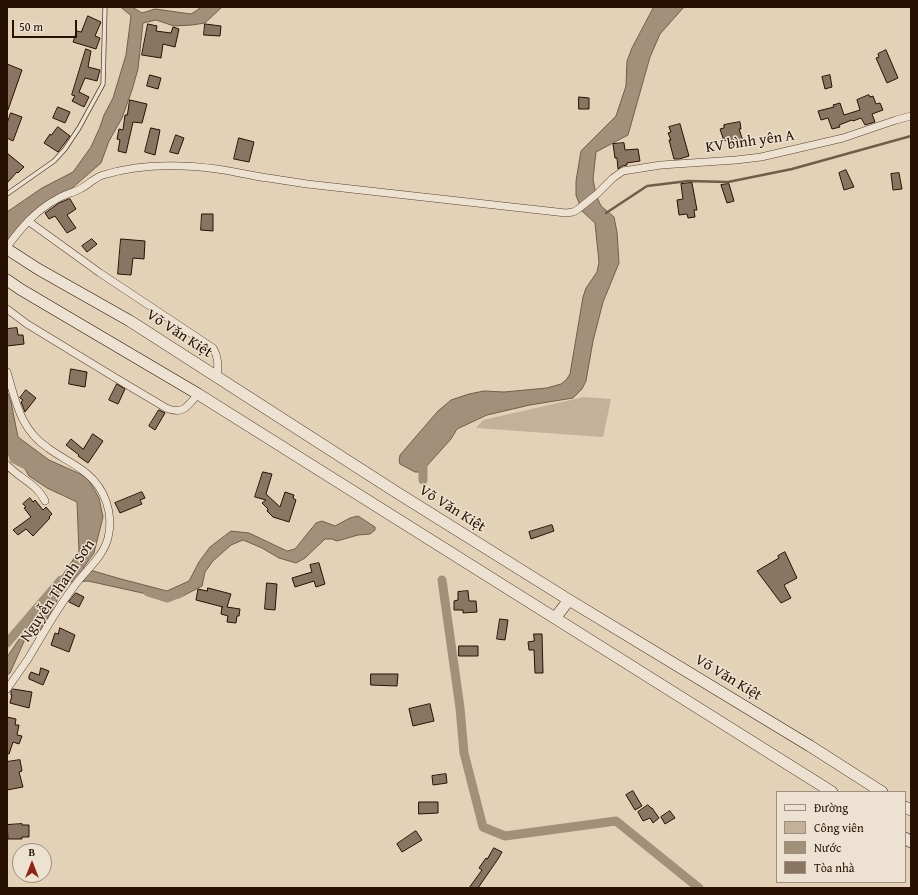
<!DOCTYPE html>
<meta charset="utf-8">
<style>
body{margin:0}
#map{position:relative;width:918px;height:895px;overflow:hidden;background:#e3d2b8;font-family:"Gentium Book Plus",serif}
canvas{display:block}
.frame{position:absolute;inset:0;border:8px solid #281003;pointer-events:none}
.legend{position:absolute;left:776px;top:791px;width:130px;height:92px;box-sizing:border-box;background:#ede2d1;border:1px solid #9e8e7f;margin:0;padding:5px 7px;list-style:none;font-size:12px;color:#281003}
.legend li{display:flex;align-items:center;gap:8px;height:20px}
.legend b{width:20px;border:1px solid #9e8e7f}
.north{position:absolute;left:12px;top:843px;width:40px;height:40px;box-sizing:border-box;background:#ede2d1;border:1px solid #9e8e7f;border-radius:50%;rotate:0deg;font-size:11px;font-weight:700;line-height:16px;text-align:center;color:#281003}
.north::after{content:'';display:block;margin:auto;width:14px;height:18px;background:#8f2418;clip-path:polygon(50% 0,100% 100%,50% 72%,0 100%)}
.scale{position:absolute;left:12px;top:20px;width:65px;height:18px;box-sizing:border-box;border:2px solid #281003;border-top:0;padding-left:5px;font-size:12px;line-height:14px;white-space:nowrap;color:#281003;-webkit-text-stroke:3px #ede2d1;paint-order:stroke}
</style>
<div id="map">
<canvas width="918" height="895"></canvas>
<div class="frame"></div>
<ul class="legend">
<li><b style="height:5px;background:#ede2d1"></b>Đường</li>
<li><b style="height:11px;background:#c3b199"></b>Công viên</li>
<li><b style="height:11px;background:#a3907a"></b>Nước</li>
<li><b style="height:11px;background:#897561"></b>Tòa nhà</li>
</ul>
<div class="north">B</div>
<div class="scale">50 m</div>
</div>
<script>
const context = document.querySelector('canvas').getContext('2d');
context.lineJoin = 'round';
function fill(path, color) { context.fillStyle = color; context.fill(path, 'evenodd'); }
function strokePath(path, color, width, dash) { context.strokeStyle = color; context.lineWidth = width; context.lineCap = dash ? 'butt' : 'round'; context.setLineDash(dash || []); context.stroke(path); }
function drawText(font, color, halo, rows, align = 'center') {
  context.font = font + ' "Gentium Book Plus",serif'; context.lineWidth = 3; context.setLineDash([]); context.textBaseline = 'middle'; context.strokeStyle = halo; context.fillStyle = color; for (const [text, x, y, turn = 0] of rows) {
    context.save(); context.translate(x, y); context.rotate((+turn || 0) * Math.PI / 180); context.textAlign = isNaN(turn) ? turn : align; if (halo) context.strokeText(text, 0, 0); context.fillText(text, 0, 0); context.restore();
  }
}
const green = new Path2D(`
 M 584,397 L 611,399 L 603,437 L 476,428 L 483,420 Z`);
const water = new Path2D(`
 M 121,7 L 132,7 L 142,13 L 155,9 L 191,14 L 202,7 L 222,7 L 205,23 L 192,25 L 174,26 L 156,20 L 143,23 L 138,69 L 132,90 L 122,118 L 109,141 L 101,163 L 71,189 L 40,208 L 7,244 L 7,212 L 42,188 L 73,172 L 91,147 L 100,127 L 104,115 L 113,98 L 126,55 L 131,16 Z
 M 654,7 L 684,7 L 660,34 L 650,57 L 628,135 L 596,152 L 593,179 L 596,195 L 601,206 L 614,217 L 617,232 L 619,263 L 603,302 L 593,341 L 586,381 L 582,389 L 573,398 L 530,405 L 487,415 L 457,429 L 451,439 L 424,469 L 421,472 L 415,472 L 400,464 L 399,461 L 400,455 L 438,411 L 451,400 L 469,394 L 484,391 L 504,392 L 547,388 L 561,384 L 566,380 L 570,374 L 583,297 L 586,288 L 597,272 L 599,262 L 595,223 L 582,211 L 576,195 L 576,181 L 581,151 L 616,116 L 626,86 L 627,61 L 632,48 Z
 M 7,391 L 11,402 L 18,437 L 49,460 L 87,477 L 99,498 L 103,517 L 94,553 L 83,568 L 121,579 L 167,591 L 189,581 L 199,562 L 210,547 L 231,531 L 249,533 L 287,551 L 295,549 L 316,523 L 322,521 L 335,526 L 350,518 L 358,516 L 375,527 L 375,530 L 370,534 L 358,535 L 337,541 L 332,539 L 325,539 L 305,558 L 296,563 L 279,558 L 262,548 L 243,540 L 231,545 L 213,561 L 205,572 L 202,586 L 179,598 L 147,594 L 88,581 L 78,582 L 65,582 L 60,595 L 41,630 L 26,637 L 10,673 L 7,675 L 7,657 L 79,551 L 77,502 L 47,488 L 29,476 L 7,439 Z`);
const stream = new Path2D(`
 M 606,213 L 647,186 L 688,181 L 728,182 L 792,169 L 911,136`);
const canal = new Path2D(`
 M 7,436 L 14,459 L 32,468
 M 423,480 L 423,458
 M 442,580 L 460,708 L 464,753 L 483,827 L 505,836 L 616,821 L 699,888
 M 148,592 L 167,598 L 180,593
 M 7,643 L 61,580`);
const building = new Path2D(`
 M 88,16 L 101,22 L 95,36 L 100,38 L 96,49 L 73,42 L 77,31 L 81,32 Z
 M 148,24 L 157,26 L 156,31 L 171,33 L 173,27 L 179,29 L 175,47 L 163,44 L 161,58 L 142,55 Z
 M 205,24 L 221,26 L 220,36 L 204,35 Z
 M 86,49 L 91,51 L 88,67 L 100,70 L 97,81 L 85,78 L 79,92 L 89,97 L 84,107 L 72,101 L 75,96 L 72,95 Z
 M 886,50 L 898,78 L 887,83 L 876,58 L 879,57 L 878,54 Z
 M 7,64 L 22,70 L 8,110 L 7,110 Z
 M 150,75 L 161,78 L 158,89 L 147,86 Z
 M 830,75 L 832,87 L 825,89 L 822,77 Z
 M 869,95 L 870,97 L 873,96 L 876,104 L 880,103 L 883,110 L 872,114 L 875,122 L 865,125 L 861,118 L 853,121 L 852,120 L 839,125 L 840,127 L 832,129 L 828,118 L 821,120 L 818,111 L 834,107 L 833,105 L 840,103 L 844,115 L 860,110 L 857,100 Z
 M 579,97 L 589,98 L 589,109 L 579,109 Z
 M 130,100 L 147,104 L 142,123 L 133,122 L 126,153 L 118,151 L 120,140 L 117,139 L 119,129 L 123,130 L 125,115 L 127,115 Z
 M 58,107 L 70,112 L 65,123 L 53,118 Z
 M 11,113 L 22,117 L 13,141 L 7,138 L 7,124 Z
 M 740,122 L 741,129 L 739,129 L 744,144 L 732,148 L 729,139 L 724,141 L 720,129 L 724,128 L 724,125 Z
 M 680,124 L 689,156 L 679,159 L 674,159 L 669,140 L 671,140 L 668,133 L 671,132 L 669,127 Z
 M 58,127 L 70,136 L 58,152 L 44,143 L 50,134 L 51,135 Z
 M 151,128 L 160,130 L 155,155 L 145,152 Z
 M 176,135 L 184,138 L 178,154 L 170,152 Z
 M 239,138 L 254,142 L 249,162 L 234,159 Z
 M 624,143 L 625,150 L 638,149 L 640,161 L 627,163 L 627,165 L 622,166 L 618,169 L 617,158 L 615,158 L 613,144 Z
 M 7,153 L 24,167 L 18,173 L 17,172 L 7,183 Z
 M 846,170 L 854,187 L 844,190 L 839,173 Z
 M 899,173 L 902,189 L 893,190 L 891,174 Z
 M 692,183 L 697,210 L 694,210 L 695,217 L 688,218 L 687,214 L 679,215 L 677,200 L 683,199 L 681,184 Z
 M 729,184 L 734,201 L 727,203 L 721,185 Z
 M 70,199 L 76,209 L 67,215 L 76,228 L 67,233 L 55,216 L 49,219 L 45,213 L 59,203 Z
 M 202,214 L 213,214 L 213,231 L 201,230 Z
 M 92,239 L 97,244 L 87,252 L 82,246 Z
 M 121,239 L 145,241 L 144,259 L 133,258 L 131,275 L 118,274 Z
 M 17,328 L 18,335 L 23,335 L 24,344 L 7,346 L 7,329 Z
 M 71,369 L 87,372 L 85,387 L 69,384 Z
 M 117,384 L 125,389 L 118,404 L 109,400 Z
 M 26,390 L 36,398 L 25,412 L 21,402 L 23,400 L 20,398 Z
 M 159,410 L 165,413 L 155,430 L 149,426 Z
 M 93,434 L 103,441 L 88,463 L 78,456 L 79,455 L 66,445 L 71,439 L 83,449 Z
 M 263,472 L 272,474 L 266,494 L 280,507 L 285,492 L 294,495 L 293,498 L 296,500 L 289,522 L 273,517 L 267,511 L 268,509 L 262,503 L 266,500 L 255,497 Z
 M 142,492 L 145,498 L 140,500 L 142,504 L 120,513 L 115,503 Z
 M 30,498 L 33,502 L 35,500 L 43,510 L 46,507 L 52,514 L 49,517 L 50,518 L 33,536 L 26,529 L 18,535 L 13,530 L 31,517 L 24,508 L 26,507 L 23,504 Z
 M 552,525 L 554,531 L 531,539 L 529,532 Z
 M 785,552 L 797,578 L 784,585 L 791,598 L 781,603 L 757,571 L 779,558 L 778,556 Z
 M 319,563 L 325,584 L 316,587 L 314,581 L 295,587 L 292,578 L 312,572 L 310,565 Z
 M 267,583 L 277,584 L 275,610 L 265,609 Z
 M 208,588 L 231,594 L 227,607 L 240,609 L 239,616 L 237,616 L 236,623 L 227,622 L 228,616 L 221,614 L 222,607 L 223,607 L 196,600 L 198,589 L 207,591 Z
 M 468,591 L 469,601 L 476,601 L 477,612 L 463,613 L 463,610 L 454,610 L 454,601 L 458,600 L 458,592 Z
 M 76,593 L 84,597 L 79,607 L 69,602 Z
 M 500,619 L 508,620 L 505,640 L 497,639 Z
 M 60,628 L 75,635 L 69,652 L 51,645 L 55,633 L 58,634 Z
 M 534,634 L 542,634 L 543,673 L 535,673 L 534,650 L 529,650 L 528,642 L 534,641 Z
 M 459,646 L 478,646 L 478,656 L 459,656 Z
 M 41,668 L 49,671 L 43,685 L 29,679 L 29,676 L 31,672 L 39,675 Z
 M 371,674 L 398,674 L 397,686 L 371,685 Z
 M 13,689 L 32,692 L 29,708 L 10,703 L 12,695 L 11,695 L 11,691 Z
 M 430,704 L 434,721 L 413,726 L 409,709 Z
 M 7,717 L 16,719 L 15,725 L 19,725 L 17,735 L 22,736 L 19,744 L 13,742 L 9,754 L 7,754 Z
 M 20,760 L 22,771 L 19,772 L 23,787 L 7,790 L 7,762 Z
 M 446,774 L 447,783 L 433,785 L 432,776 Z
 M 633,791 L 642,806 L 635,810 L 626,795 Z
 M 419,802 L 438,802 L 438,813 L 419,814 Z
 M 648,805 L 651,808 L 652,808 L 659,818 L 653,823 L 650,818 L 643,821 L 638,812 Z
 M 670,811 L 675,818 L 665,824 L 661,817 Z
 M 22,824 L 22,825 L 29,825 L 29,837 L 22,837 L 22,839 L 8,839 L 7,825 Z
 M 416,831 L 422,840 L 402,852 L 397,844 Z
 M 494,848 L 502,852 L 498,859 L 478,888 L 469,888 L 482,870 L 479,868 L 486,858 L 487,859 Z`);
const lane = new Path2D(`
 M 7,194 L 54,161 L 65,149 L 79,128 L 103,84 L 105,7`);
const street = new Path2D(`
 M 28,221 L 100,273 L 213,348 C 219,358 218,366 217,377
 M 7,247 C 21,228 36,210 57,199 C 64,195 72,193 80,189 C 88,185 94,178 103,175 C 139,164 180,164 217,169 C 234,171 251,176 268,178 C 281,180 294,182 307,184 L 566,213 L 573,212 L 577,210 L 597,194 L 613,178 L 623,171 L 661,165 L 736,160 L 761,157 L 843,138 L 896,120 L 911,116
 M 7,309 L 27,324 L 114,377 L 166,408 C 183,415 187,407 198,394
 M 7,372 C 16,402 20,429 48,448 C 60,457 74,463 86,473 C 105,488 114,514 108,538 C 103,557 86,570 75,585 C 57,608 43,634 28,659 C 21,669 14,679 7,689
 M 7,465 C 19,478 37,484 45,501`);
const secondary = new Path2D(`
 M 7,249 L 38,269 L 130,321 L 396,492 L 569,600 L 810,746 L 882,792
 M 7,280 L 20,289 L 198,394 L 832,792
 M 555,618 L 569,600
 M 905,807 L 911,810
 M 905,838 L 911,842`);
const streetNames = [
 ["KV bình yên A",750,142,-8],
 ["Võ Văn Kiệt",179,334,33],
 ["Võ Văn Kiệt",452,509,32],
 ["Nguyễn Thanh Sơn",58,591,-56],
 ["Võ Văn Kiệt",728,678,31]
];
fill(green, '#c3b199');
fill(water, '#a3907a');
strokePath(water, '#725d4a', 1);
strokePath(stream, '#725d4a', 2.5);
strokePath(canal, '#a3907a', 9);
fill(building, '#897561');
strokePath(building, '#281003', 1);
strokePath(lane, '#574030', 5);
strokePath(street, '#574030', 8);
strokePath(secondary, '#281003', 12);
strokePath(lane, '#ede2d1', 3.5);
strokePath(street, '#ede2d1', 7);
strokePath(secondary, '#ede2d1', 11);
drawText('15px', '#281003', '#ede2d1', streetNames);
</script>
